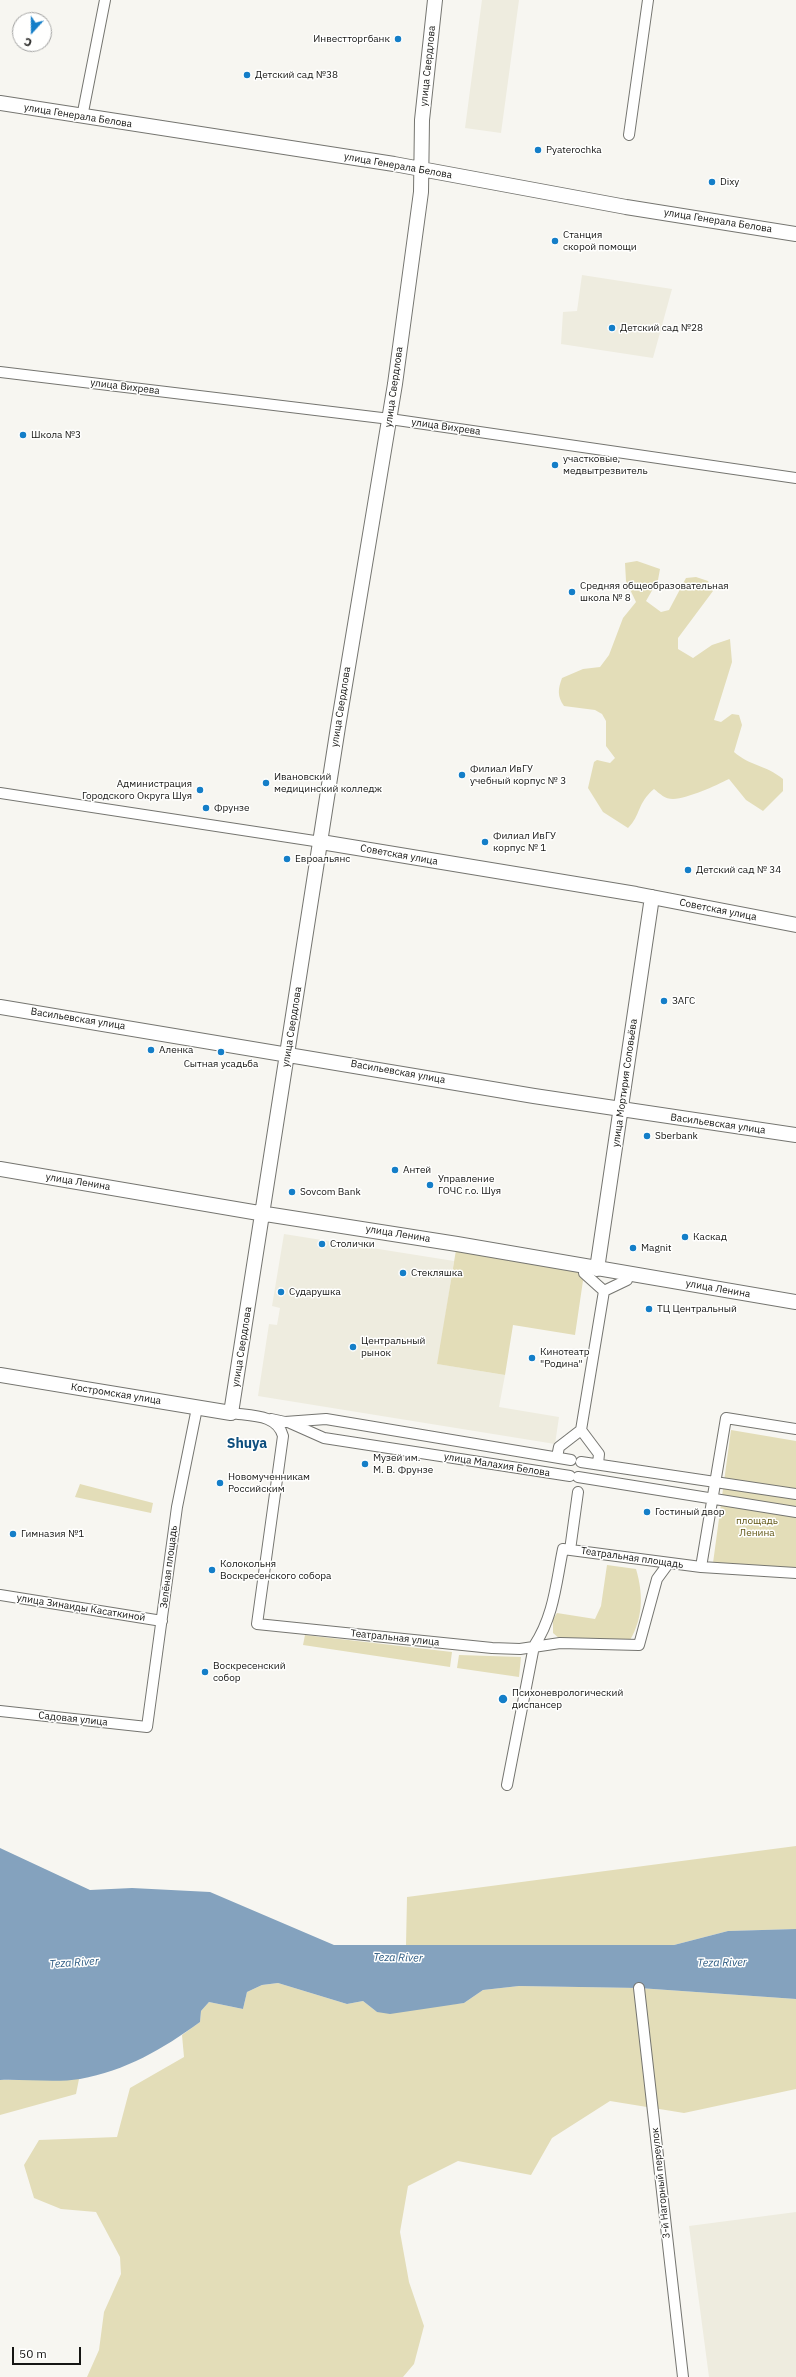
<!DOCTYPE html>
<meta charset="utf-8">
<style>
body{margin:0}
#map{position:relative;width:796px;height:2377px;overflow:hidden;background:#f7f6f1;font-family:"IBM Plex Sans",sans-serif}
canvas{display:block}
.north{position:absolute;left:12px;top:12px;width:40px;height:40px;box-sizing:border-box;background:#fffffe;border:1px solid #a1a1a0;border-radius:50%;rotate:201deg;font-size:11px;font-weight:700;line-height:16px;text-align:center;color:#151513}
.north::after{content:'';display:block;margin:auto;width:14px;height:18px;background:#147ec8;clip-path:polygon(50% 0,100% 100%,50% 72%,0 100%)}
.scale{position:absolute;left:12px;top:2347px;width:69px;height:18px;box-sizing:border-box;border:2px solid #151513;border-top:0;padding-left:5px;font-size:12px;line-height:14px;white-space:nowrap;color:#151513;-webkit-text-stroke:3px #fffffe;paint-order:stroke}
</style>
<div id="map">
<canvas width="796" height="2377"></canvas>
<div class="north">С</div>
<div class="scale">50 m</div>
</div>
<script>
const context = document.querySelector('canvas').getContext('2d');
context.lineJoin = 'round';
function fill(path, color) { context.fillStyle = color; context.fill(path, 'evenodd'); }
function strokePath(path, color, width, dash) { context.strokeStyle = color; context.lineWidth = width; context.lineCap = dash ? 'butt' : 'round'; context.setLineDash(dash || []); context.stroke(path); }
function drawText(font, color, halo, rows, align = 'center') {
  context.font = font + ' "IBM Plex Sans",sans-serif'; context.lineWidth = 3; context.setLineDash([]); context.textBaseline = 'middle'; context.strokeStyle = halo; context.fillStyle = color; for (const [text, x, y, turn = 0] of rows) {
    context.save(); context.translate(x, y); context.rotate((+turn || 0) * Math.PI / 180); context.textAlign = isNaN(turn) ? turn : align; if (halo) context.strokeText(text, 0, 0); context.fillText(text, 0, 0); context.restore();
  }
}
const built = new Path2D(`
 M 482,0 L 519,0 L 501,133 L 465,128 Z
 M 582,275 L 672,289 L 653,358 L 561,344 L 563,312 L 577,311 Z
 M 284,1234 L 454,1261 L 438,1364 L 505,1375 L 499,1407 L 559,1417 L 555,1444 L 258,1396 L 269,1324 L 277,1325 L 280,1308 L 272,1306 Z
 M 796,2212 L 796,2377 L 709,2377 L 689,2226 Z`);
const green = new Path2D(`
 M 637,561 L 660,569 L 658,580 L 646,601 L 661,612 L 669,610 L 686,578 L 696,577 L 708,581 L 713,591 L 678,638 L 678,649 L 693,658 L 712,645 L 730,639 L 732,662 L 714,720 L 721,722 L 732,714 L 739,715 L 742,725 L 734,752 C 750,766 766,765 783,779 L 783,791 L 763,811 L 746,800 L 729,779 C 715,786 689,798 673,799 C 665,799 660,794 654,789 C 637,803 641,815 628,828 L 603,812 L 588,788 L 594,762 L 597,760 L 610,763 L 615,758 L 606,746 L 606,721 L 602,714 L 595,710 L 564,706 C 557,696 558,689 562,678 L 583,669 L 600,667 L 609,655 L 623,618 L 636,602 L 626,581 L 625,563 Z
 M 457,1244 L 585,1267 L 575,1335 L 513,1325 L 505,1375 L 437,1364 Z
 M 731,1430 L 796,1441 L 796,1568 L 713,1563 Z
 M 80,1484 L 153,1503 L 151,1513 L 75,1497 Z
 M 607,1565 L 636,1569 C 644,1596 643,1621 627,1645 L 560,1639 L 553,1633 L 553,1619 L 557,1613 L 595,1619 L 601,1606 Z
 M 305,1635 L 452,1652 L 450,1667 L 303,1645 Z
 M 459,1655 L 521,1657 L 519,1677 L 457,1668 Z
 M 796,1846 L 796,1929 L 728,1931 L 674,1945 L 406,1945 L 407,1897 Z
 M 278,1983 L 347,2004 L 363,2001 L 377,2012 L 464,2003 L 483,1990 L 519,1986 L 639,1988 L 796,1999 L 796,2089 L 684,2113 L 610,2101 L 552,2138 L 531,2175 L 458,2161 L 408,2186 L 400,2232 L 409,2282 L 424,2326 L 414,2364 L 403,2377 L 87,2377 L 99,2350 L 104,2312 L 121,2274 L 120,2257 L 96,2212 L 61,2209 L 34,2198 L 24,2165 L 39,2140 L 117,2137 L 130,2088 L 184,2057 L 182,2035 L 200,2022 L 201,2011 L 209,2002 L 243,2009 L 247,1992 L 262,1985 Z
 M 79,2079 L 76,2094 L 0,2115 L 0,2080 Z`);
const water = new Path2D(`
 M 0,1848 L 90,1890 L 132,1888 L 210,1892 L 334,1945 L 674,1945 L 728,1931 L 796,1929 L 796,1999 L 639,1988 L 519,1986 L 483,1990 L 464,2003 L 390,2014 L 377,2012 L 363,2001 L 347,2004 L 278,1983 L 262,1985 L 247,1992 L 243,2009 L 209,2002 L 201,2011 L 200,2022 C 163,2049 125,2071 80,2079 C 57,2083 23,2079 0,2080 Z`);
const street = new Path2D(`
 M 82,117 L 105,0
 M 629,135 L 648,0
 M 0,372 L 390,419 L 796,478
 M 0,793 L 321,842
 M 584,1273 L 604,1291
 M 231,1413 C 251,1416 277,1414 283,1436 L 257,1624 L 492,1648 L 520,1649 L 560,1643 L 639,1645 L 657,1579 L 668,1564
 M 271,1419 L 285,1422 L 326,1419 L 571,1460
 M 288,1422 L 324,1438 L 570,1476
 M 796,1429 L 726,1418 L 701,1567 L 796,1573
 M 557,1457 L 559,1447 L 581,1430
 M 581,1462 L 796,1494
 M 598,1464 L 599,1454 L 581,1430 L 604,1291 L 627,1280
 M 578,1477 L 796,1512
 M 570,1550 L 578,1492
 M 0,1595 L 162,1621
 M 0,1711 L 147,1727 L 177,1507 L 197,1408
 M 507,1785 L 534,1646 C 554,1616 556,1583 563,1549 L 701,1567
 M 639,1988 L 683,2377`);
const secondary = new Path2D(`
 M 0,103 L 394,164 L 626,207 L 796,234
 M 321,842 L 636,894 L 796,925
 M 0,1007 L 534,1096 L 796,1135
 M 0,1169 L 253,1212 L 457,1244 L 796,1302
 M 597,1269 L 652,897
 M 0,1375 L 231,1413 L 338,727 L 395,384 L 421,192 L 422,120 L 435,0`);
const markers = [
 [398,39,4,"#147ec8"],
 [247,75,4,"#147ec8"],
 [538,150,4,"#147ec8"],
 [712,182,4,"#147ec8"],
 [555,241,4,"#147ec8"],
 [612,328,4,"#147ec8"],
 [23,435,4,"#147ec8"],
 [555,465,4,"#147ec8"],
 [572,592,4,"#147ec8"],
 [462,775,4,"#147ec8"],
 [266,783,4,"#147ec8"],
 [200,790,4,"#147ec8"],
 [206,808,4,"#147ec8"],
 [485,842,4,"#147ec8"],
 [287,859,4,"#147ec8"],
 [688,870,4,"#147ec8"],
 [664,1001,4,"#147ec8"],
 [151,1050,4,"#147ec8"],
 [221,1052,4,"#147ec8"],
 [647,1136,4,"#147ec8"],
 [395,1170,4,"#147ec8"],
 [430,1185,4,"#147ec8"],
 [292,1192,4,"#147ec8"],
 [685,1237,4,"#147ec8"],
 [322,1244,4,"#147ec8"],
 [633,1248,4,"#147ec8"],
 [403,1273,4,"#147ec8"],
 [281,1292,4,"#147ec8"],
 [649,1309,4,"#147ec8"],
 [353,1347,4,"#147ec8"],
 [532,1358,4,"#147ec8"],
 [365,1464,4,"#147ec8"],
 [220,1483,4,"#147ec8"],
 [647,1512,4,"#147ec8"],
 [13,1534,4,"#147ec8"],
 [212,1570,4,"#147ec8"],
 [205,1672,4,"#147ec8"],
 [503,1699,5,"#147ec8"]
];
const poiNames = [
 ["Инвестторгбанк",390,39,"right"],
 ["Детский сад №38",255,75],
 ["Pyaterochka",546,150],
 ["Dixy",720,182],
 ["Станция",563,235],
 ["скорой помощи",563,247],
 ["Детский сад №28",620,328],
 ["Школа №3",31,435],
 ["участковые,",563,459],
 ["медвытрезвитель",563,471],
 ["Средняя общеобразовательная",580,586],
 ["школа № 8",580,598],
 ["Филиал ИвГУ",470,769],
 ["учебный корпус № 3",470,781],
 ["Ивановский",274,777],
 ["медицинский колледж",274,789],
 ["Администрация",192,784,"right"],
 ["Городского Округа Шуя",192,796,"right"],
 ["Фрунзе",214,808],
 ["Филиал ИвГУ",493,836],
 ["корпус № 1",493,848],
 ["Евроальянс",295,859],
 ["Детский сад № 34",696,870],
 ["ЗАГС",672,1001],
 ["Аленка",159,1050],
 ["Сытная усадьба",221,1064,"center"],
 ["Sberbank",655,1136],
 ["Антей",403,1170],
 ["Управление",438,1179],
 ["ГОЧС г.о. Шуя",438,1191],
 ["Sovcom Bank",300,1192],
 ["Каскад",693,1237],
 ["Столички",330,1244],
 ["Magnit",641,1248],
 ["Стекляшка",411,1273],
 ["Сударушка",289,1292],
 ["ТЦ Центральный",657,1309],
 ["Центральный",361,1341],
 ["рынок",361,1353],
 ["Кинотеатр",540,1352],
 ["\"Родина\"",540,1364],
 ["Музей им.",373,1458],
 ["М. В. Фрунзе",373,1470],
 ["Новомученникам",228,1477],
 ["Российским",228,1489],
 ["Гостиный двор",655,1512],
 ["Гимназия №1",21,1534],
 ["Колокольня",220,1564],
 ["Воскресенского собора",220,1576],
 ["Воскресенский",213,1666],
 ["собор",213,1678],
 ["Психоневрологический",512,1693],
 ["диспансер",512,1705]
];
const streetNames = [
 ["улица Свердлова",428,66,-84],
 ["улица Генерала Белова",78,116,9],
 ["улица Генерала Белова",398,166,10],
 ["улица Генерала Белова",718,221,9],
 ["улица Вихрева",125,387,7],
 ["улица Свердлова",394,387,-82],
 ["улица Вихрева",446,427,8],
 ["улица Свердлова",341,707,-81],
 ["Советская улица",399,855,10],
 ["Советская улица",718,910,11],
 ["Васильевская улица",78,1019,9],
 ["улица Свердлова",292,1027,-81],
 ["Васильевская улица",398,1072,10],
 ["улица Мортирия Соловьёва",625,1083,-82],
 ["Васильевская улица",718,1124,8],
 ["улица Ленина",78,1182,9],
 ["улица Ленина",398,1234,9],
 ["улица Ленина",718,1289,10],
 ["улица Свердлова",242,1347,-81],
 ["Костромская улица",116,1394,9],
 ["улица Малахия Белова",497,1465,9],
 ["Театральная площадь",632,1558,8],
 ["Зелёная площадь",169,1567,-83],
 ["улица Зинаиды Касаткиной",81,1608,9],
 ["Театральная улица",395,1638,6],
 ["Садовая улица",73,1719,6],
 ["3-й Нагорный переулок",661,2183,-96]
];
const parkNames = [
 ["площадь",757,1521],
 ["Ленина",757,1533]
];
const waterNames = [
 ["Teza River",398,1958,1],
 ["Teza River",74,1963,-4],
 ["Teza River",722,1963,-1]
];
const districtNames = [
 ["Shuya",247,1444]
];
fill(built, '#eeecdf');
fill(green, '#e3ddb8');
fill(water, '#84a2be');
strokePath(street, '#757570', 12);
strokePath(secondary, '#757570', 16);
strokePath(street, '#fff', 10);
strokePath(secondary, '#fff', 14);
for (const [x, y, r, color] of markers) { const dot = new Path2D(); dot.arc(x, y, r, 0, 2 * Math.PI); context.fillStyle = color; context.fill(dot); strokePath(dot, '#fffffe', 1.5); }
drawText('10px', '#151513', '#fffffe', poiNames, 'left');
drawText('10px', '#151513', '#fffffe', streetNames);
drawText('10px', '#605513', '#fffffe', parkNames);
drawText('italic 11px', '#2a5981', '#fffffe', waterNames);
drawText('bold 14px', '#0e4e7e', '#fffffe', districtNames);
</script>
